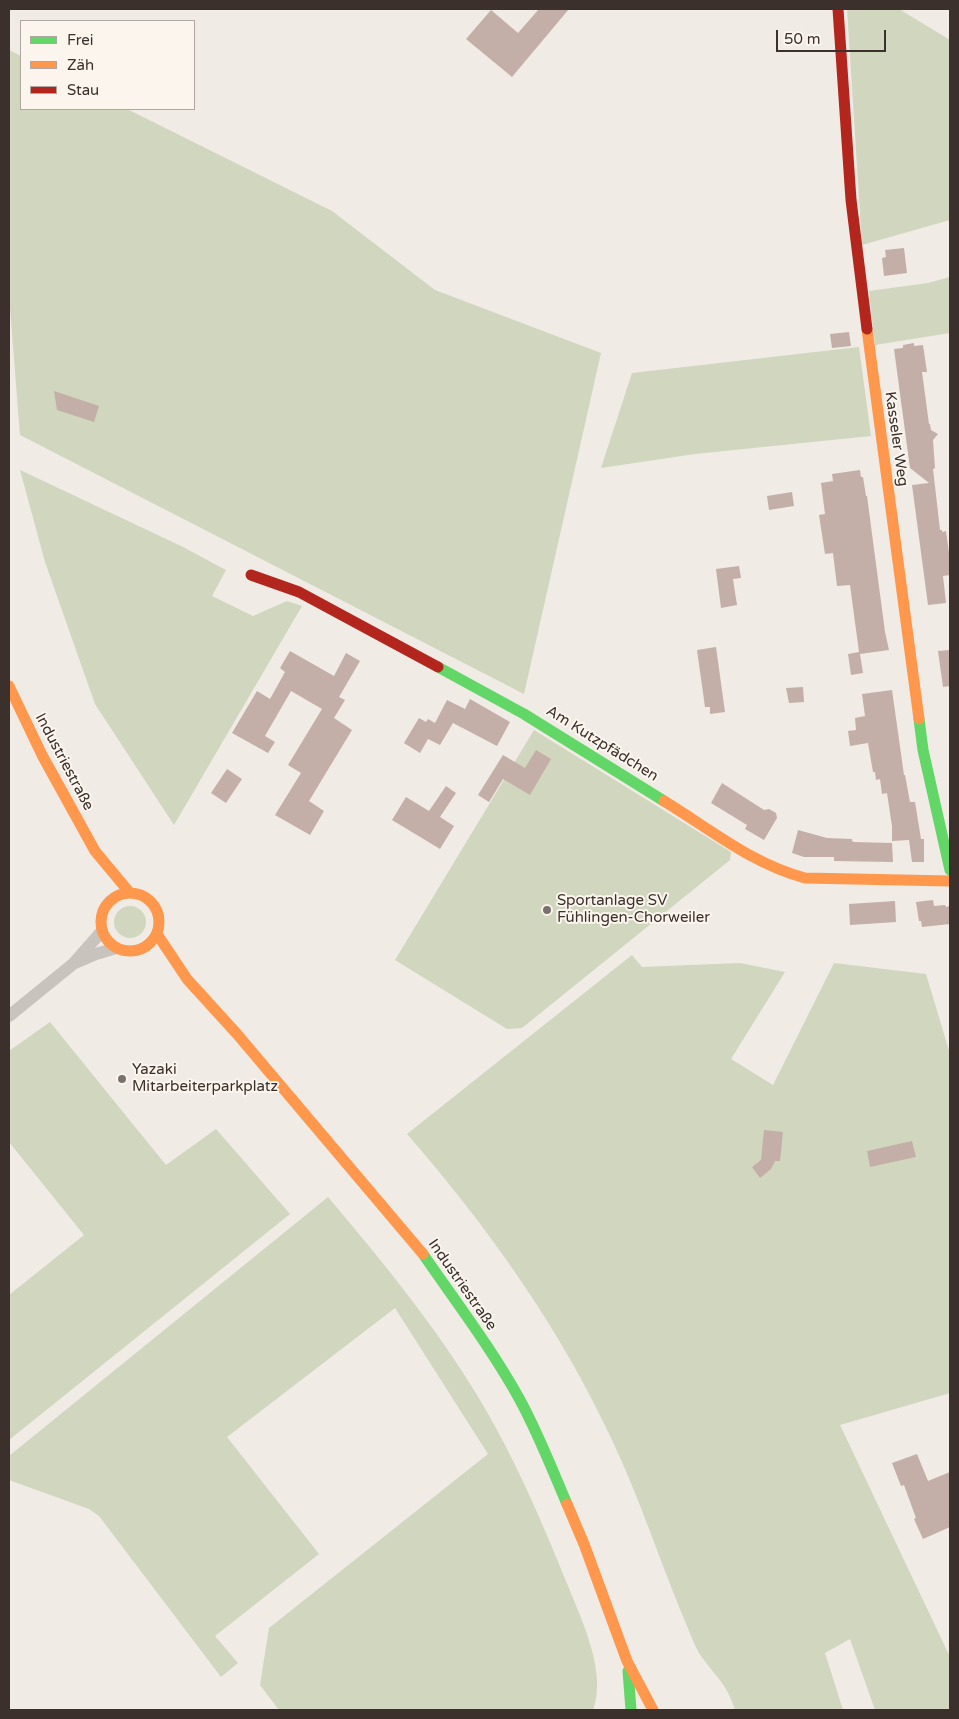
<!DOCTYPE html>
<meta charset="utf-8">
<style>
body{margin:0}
#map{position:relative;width:959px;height:1719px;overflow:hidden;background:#f0ebe5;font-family:"Varela Round",sans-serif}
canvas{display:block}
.frame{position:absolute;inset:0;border:10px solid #3b302b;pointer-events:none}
.legend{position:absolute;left:20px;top:20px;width:175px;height:90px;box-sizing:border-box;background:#fbf5ee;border:1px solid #aea6a0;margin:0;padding:6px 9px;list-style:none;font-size:15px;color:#3b302b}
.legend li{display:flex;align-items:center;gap:10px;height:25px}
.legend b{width:25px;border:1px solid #aea6a0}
.scale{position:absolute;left:776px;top:30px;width:110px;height:22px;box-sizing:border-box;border:2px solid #3b302b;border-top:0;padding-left:6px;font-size:15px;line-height:18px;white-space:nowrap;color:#3b302b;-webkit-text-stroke:4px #fbf5ee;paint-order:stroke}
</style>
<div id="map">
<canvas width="959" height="1719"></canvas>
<div class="frame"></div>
<ul class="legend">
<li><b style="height:6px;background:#63d668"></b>Frei</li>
<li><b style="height:6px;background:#ff974d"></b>Zäh</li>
<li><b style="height:6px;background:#b3261e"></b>Stau</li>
</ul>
<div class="scale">50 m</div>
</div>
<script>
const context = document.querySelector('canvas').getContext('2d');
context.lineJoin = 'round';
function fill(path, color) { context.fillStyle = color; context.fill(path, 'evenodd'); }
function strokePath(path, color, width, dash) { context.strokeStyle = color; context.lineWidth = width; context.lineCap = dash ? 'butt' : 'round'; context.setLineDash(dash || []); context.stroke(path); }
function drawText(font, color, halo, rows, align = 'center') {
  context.font = font + ' "Varela Round",sans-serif'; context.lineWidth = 4; context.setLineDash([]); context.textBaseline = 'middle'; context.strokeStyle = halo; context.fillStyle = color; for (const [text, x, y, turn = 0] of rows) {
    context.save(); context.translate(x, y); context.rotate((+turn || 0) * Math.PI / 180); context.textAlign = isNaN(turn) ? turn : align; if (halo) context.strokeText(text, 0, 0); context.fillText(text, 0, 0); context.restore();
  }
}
const green = new Path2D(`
 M 847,9 L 899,9 L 950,40 L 950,220 L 862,245 Z
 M 9,50 L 21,56 L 21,109 L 127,109 L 332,211 L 435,290 L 601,353 L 524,694 L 20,435 L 9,295 Z
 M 950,277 L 950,333 L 875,345 L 869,291 L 928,283 Z
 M 859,347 L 871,436 L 695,454 L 601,468 L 632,373 Z
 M 20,470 L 181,546 L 226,570 L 212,596 L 253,616 L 287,601 L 302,606 L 174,825 L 95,704 L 45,562 Z
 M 534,730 L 731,852 L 730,860 L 522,1028 L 507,1029 L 395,960 Z
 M114 922a16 16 0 1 1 32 0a16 16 0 1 1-32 0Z
 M 632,955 L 642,967 L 740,963 L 785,972 L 731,1059 L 773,1085 L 834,963 L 926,974 L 950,1054 L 950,1393 L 840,1425 L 950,1657 L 950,1710 L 875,1710 L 850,1639 L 825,1653 L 843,1710 L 735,1710 C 727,1685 719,1680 704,1660 C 696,1650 692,1638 687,1626 C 661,1565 641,1501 612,1440 C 560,1328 488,1227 407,1134 Z
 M 50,1022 L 166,1165 L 216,1129 L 290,1214 L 9,1440 L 9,1295 L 84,1235 L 9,1142 L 9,1051 Z
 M 328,1197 C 394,1275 460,1356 506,1447 C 529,1492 549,1539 568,1586 C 582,1621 607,1672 593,1710 L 279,1710 L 260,1685 L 269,1628 L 488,1454 L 395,1308 L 227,1437 L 319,1554 L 215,1636 L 238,1663 L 221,1677 L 99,1516 L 89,1509 L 9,1480 L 9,1456 Z`);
const building = new Path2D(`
 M 539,9 L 569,9 L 512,77 L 466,39 L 491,10 L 518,33 Z
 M 904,248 L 907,273 L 884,276 L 882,258 L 886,257 L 885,250 Z
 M 849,332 L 851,346 L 832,348 L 830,334 Z
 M 914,343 L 914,346 L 923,345 L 927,372 L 922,372 L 929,424 L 930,424 L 931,430 L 938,434 L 933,440 L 935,468 L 933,469 L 940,530 L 942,530 L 942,532 L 946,531 L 950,560 L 950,575 L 943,576 L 946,603 L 928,605 L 912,485 L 929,483 L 910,468 L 894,349 L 903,348 L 903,345 Z
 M 54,391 L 99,406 L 94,422 L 57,410 Z
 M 860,470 L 861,477 L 863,477 L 866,496 L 867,496 L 885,632 L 889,650 L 860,654 L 863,673 L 851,675 L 848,654 L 859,652 L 850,585 L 837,586 L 833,553 L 825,554 L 819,515 L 825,514 L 821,483 L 833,481 L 832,474 Z
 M 792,492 L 794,506 L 769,510 L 767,496 Z
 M 739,566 L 741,578 L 733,579 L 737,605 L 721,608 L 716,569 Z
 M 716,647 L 725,712 L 710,714 L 710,707 L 705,707 L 697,650 Z
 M 950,650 L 950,686 L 943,687 L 938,651 Z
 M 290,651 L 334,676 L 346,653 L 360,661 L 339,697 L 345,700 L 334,718 L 352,730 L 309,801 L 324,811 L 310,835 L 275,815 L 301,773 L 288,765 L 322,709 L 291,691 L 265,736 L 275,742 L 268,753 L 232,733 L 257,691 L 270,699 L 285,672 L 280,668 Z
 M 803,687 L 804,702 L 789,703 L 786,688 Z
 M 892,690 L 904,775 L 905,775 L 910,802 L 915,802 L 921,839 L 924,839 L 924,862 L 912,862 L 909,840 L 892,841 L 892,826 L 887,793 L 882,794 L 880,779 L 876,780 L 875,772 L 873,772 L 868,743 L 850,746 L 848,731 L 856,730 L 855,718 L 865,716 L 862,694 Z
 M 470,699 L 510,722 L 497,746 L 453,723 L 440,745 L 428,739 L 420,753 L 404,743 L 419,718 L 426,722 L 428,719 L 435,723 L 447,700 L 465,709 Z
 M 536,750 L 551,759 L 530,795 L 503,779 L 489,802 L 478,795 L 503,755 L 525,768 Z
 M 227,769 L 242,779 L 226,803 L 211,793 Z
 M 722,783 L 764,810 L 769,809 L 776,813 L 777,818 L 764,840 L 745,829 L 747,825 L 711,803 Z
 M 446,786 L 456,793 L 440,817 L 454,826 L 440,849 L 392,820 L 406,797 L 429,811 Z
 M 798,830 L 827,838 L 852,839 L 852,841 L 854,842 L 892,843 L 893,862 L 834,861 L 834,857 L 804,857 L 792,853 Z
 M 933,900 L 934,906 L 945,905 L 946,907 L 950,906 L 950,924 L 922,927 L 921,921 L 919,921 L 916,902 Z
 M 895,901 L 896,922 L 850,925 L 849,904 Z
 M 764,1130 L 783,1132 L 780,1161 L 775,1161 L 771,1169 L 760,1178 L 752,1167 L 761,1160 Z
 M 912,1141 L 916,1157 L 870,1167 L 867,1151 Z
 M 917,1454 L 928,1481 L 950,1472 L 950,1527 L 923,1539 L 914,1519 L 916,1518 L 904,1485 L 901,1486 L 892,1463 Z`);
const street = new Path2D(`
 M 75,963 L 96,954 L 116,948
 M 9,1016 L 73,964 L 102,931`);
const fast = new Path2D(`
 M 438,667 L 524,714 L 664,801
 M 919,719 L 923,750 L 950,870
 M 423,1254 C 456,1302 492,1349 520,1400 C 538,1433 552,1469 567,1504
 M 628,1671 L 631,1710`);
const slow = new Path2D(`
 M 867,329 L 919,719
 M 9,686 L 42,755 L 95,851 L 130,893
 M 664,801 C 710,829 752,864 805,878 L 950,881
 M101 922a29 29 0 1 1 58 0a29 29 0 1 1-58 0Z
 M 157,934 L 187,979 L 237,1034 L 423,1254
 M 567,1504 L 584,1544 L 627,1661 L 653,1710`);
const jam = new Path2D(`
 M 838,9 L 851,200 L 867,329
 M 251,575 L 299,592 L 438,667`);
const markers = [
 [547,910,5,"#7a716c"],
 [122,1079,5,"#7a716c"]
];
const streetNames = [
 ["Kasseler Weg",896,439,82],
 ["Am Kutzpfädchen",602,744,32],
 ["Industriestraße",64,762,62],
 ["Industriestraße",462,1285,55]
];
const poiNames = [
 ["Sportanlage SV",557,901],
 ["Fühlingen-Chorweiler",557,918],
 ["Yazaki",132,1070],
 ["Mitarbeiterparkplatz",132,1087]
];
fill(green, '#d1d6bf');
fill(building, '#c3afa7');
strokePath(street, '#c9c3be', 12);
strokePath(fast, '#63d668', 11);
strokePath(slow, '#ff974d', 11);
strokePath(jam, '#b3261e', 11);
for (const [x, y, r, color] of markers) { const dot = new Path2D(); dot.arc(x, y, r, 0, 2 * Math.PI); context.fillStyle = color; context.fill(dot); strokePath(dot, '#fbf5ee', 2); }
drawText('15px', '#3b302b', '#fbf5ee', streetNames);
drawText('15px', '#3b302b', '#fbf5ee', poiNames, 'left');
</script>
